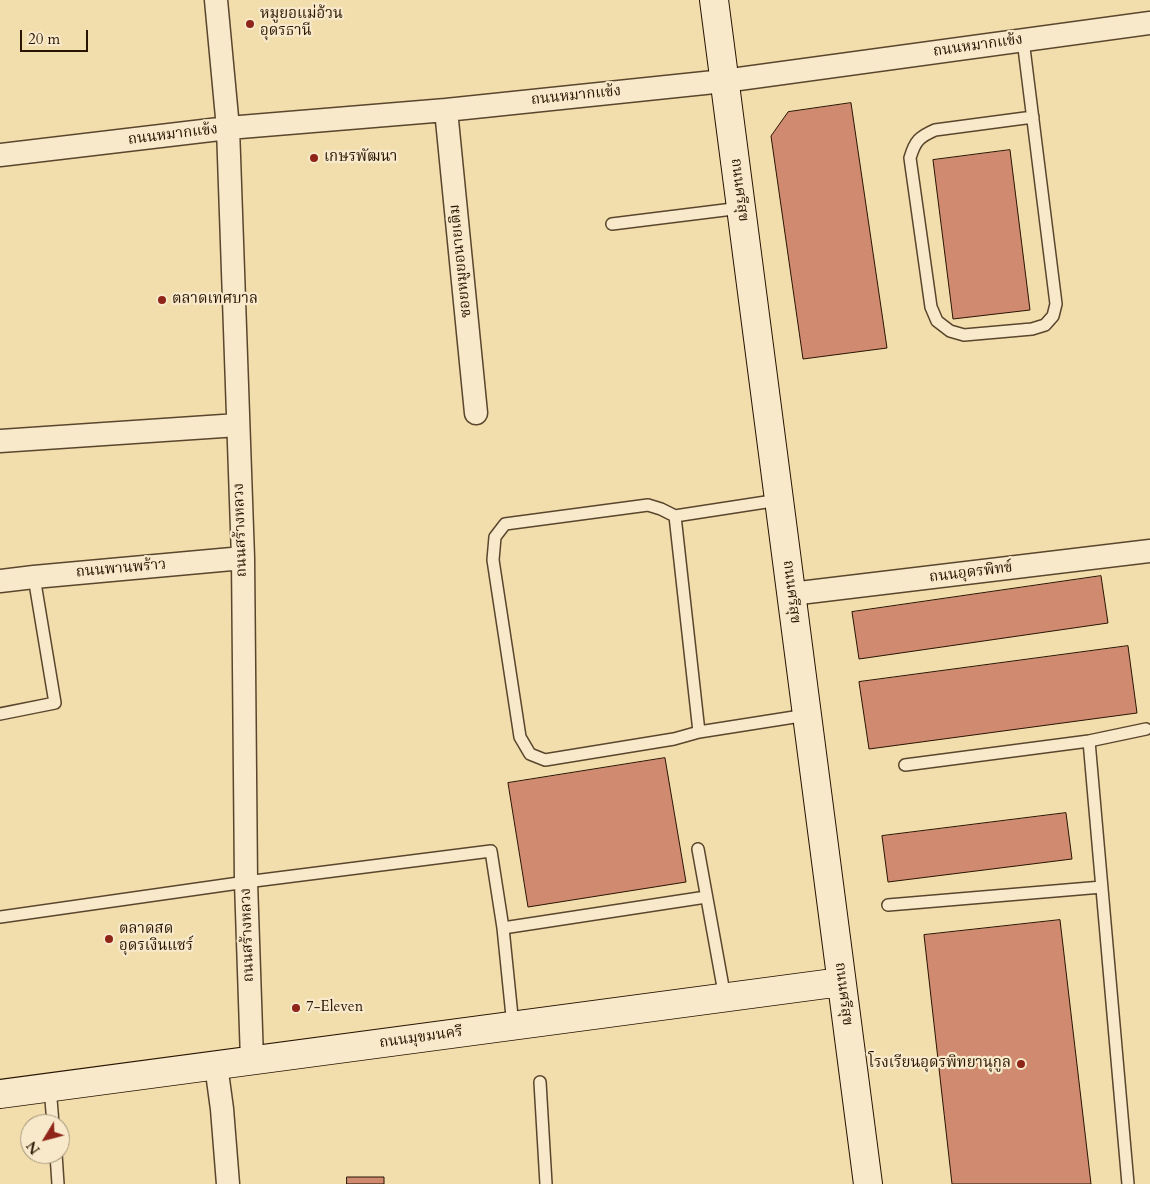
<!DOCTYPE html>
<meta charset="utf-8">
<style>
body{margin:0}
#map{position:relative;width:1150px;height:1184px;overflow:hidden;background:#f2ddad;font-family:Cardo,serif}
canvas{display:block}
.north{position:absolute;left:20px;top:1114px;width:50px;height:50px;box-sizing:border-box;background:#f7e9ca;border:1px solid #a4947a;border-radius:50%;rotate:233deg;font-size:14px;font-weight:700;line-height:20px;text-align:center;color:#281401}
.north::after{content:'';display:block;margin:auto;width:18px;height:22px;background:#8f2418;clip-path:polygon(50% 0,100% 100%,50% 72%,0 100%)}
.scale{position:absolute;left:20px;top:30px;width:68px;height:22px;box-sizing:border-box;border:2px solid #281401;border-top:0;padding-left:6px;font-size:15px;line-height:18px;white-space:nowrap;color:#281401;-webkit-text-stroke:4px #f7e9ca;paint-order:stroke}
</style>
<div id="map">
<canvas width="1150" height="1184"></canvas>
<div class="north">N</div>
<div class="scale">20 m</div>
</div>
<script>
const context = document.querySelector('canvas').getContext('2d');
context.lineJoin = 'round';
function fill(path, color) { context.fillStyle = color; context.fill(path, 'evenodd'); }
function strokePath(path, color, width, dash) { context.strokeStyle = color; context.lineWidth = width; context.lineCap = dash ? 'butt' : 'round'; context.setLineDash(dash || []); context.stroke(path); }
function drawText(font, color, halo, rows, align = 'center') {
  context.font = font + ' Cardo,"Noto Serif Thai",serif'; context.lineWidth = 4.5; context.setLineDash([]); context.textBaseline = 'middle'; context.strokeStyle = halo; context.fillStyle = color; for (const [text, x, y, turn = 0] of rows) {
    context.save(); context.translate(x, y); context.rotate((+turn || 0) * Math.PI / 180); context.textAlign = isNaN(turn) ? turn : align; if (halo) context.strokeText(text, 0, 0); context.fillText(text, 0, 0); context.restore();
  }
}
const building = new Path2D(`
 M 851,103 L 887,348 L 803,359 L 771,136 L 788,112 Z
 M 1010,150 L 1030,310 L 953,319 L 933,160 Z
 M 1101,576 L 1108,623 L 859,659 L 852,612 Z
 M 1128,646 L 1137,713 L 869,749 L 859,682 Z
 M 665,758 L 686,882 L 528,907 L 508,783 Z
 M 1066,813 L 1072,859 L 888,882 L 882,836 Z
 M 1060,920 L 1091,1184 L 952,1184 L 924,935 Z
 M 347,1177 L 384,1177 L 384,1184 L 347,1184 Z`);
const lane = new Path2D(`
 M 1023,40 L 1056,304 L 1053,316 L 1045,325 L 1032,329 L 964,335 L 950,331 L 937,321 L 931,307 L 910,158 C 915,141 919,137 935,130 L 1033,117
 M 612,224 L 741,208
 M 675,516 L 661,509 L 648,505 L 505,524 L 495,537 L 493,560 L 520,737 L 530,754 L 545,760 L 674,739 L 699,732 L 675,516 L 779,500
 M 0,714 L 55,703 L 34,577
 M 699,732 L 807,715
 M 1089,741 L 1146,729
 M 905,765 L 1089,741 L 1128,1184
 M 698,849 L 725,998
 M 888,905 L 1102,887
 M 0,917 L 246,882 L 491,851 L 503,928 L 513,1026
 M 503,928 L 706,897
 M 540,1082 L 546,1184
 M 50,1087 L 53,1124
 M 56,1154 L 58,1184`);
const street = new Path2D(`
 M 216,0 L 228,128 L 243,558 L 246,882 L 252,1060
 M 446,110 L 476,413
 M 0,155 L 228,128 L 446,110 L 724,81 L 1150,23
 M 0,441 L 238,425
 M 0,581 L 34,577 L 243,558
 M 791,594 L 1150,551
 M 216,1065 L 222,1109 L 228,1184`);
const secondary = new Path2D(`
 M 714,0 L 868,1184
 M 0,1094 L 841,982`);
const markers = [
 [250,24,5,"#8f2418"],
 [314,158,5,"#8f2418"],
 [162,300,5,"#8f2418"],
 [109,939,5,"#8f2418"],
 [296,1008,5,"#8f2418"],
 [1021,1064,5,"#8f2418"]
];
const poiNames = [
 ["หมูยอแม่อ้วน",260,15],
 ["อุดรธานี",260,32],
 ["เกษรพัฒนา",324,158],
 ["ตลาดเทศบาล",172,300],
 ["ตลาดสด",119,930],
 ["อุดรเงินแชร์",119,947],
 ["7-Eleven",306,1008],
 ["โรงเรียนอุดรพิทยานุกูล",1011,1064,"right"]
];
const streetNames = [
 ["ถนนหมากแข้ง",978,46,-8],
 ["ถนนหมากแข้ง",576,96,-6],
 ["ถนนหมากแข้ง",173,135,-7],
 ["ถนนศรีสุข",739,190,83],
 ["ซอยหมูยอนายเติม",461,261,-96],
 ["ถนนสร้างหลวง",241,530,-92],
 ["ถนนพานพร้าว",121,569,-5],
 ["ถนนอุดรพิทข์",971,573,-7],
 ["ถนนศรีสุข",791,592,83],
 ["ถนนสร้างหลวง",248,935,-92],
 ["ถนนศรีสุข",843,994,83],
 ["ถนนมุขมนครี",421,1038,-8]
];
fill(building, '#d08a70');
strokePath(building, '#281401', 1);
strokePath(lane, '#5a462c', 14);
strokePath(street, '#5a462c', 25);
strokePath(secondary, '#281401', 30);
strokePath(lane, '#f7e9ca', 11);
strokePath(street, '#f7e9ca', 22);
strokePath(secondary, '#f7e9ca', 28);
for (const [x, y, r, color] of markers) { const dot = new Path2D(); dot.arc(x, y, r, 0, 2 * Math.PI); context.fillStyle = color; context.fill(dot); strokePath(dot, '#f7e9ca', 2); }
drawText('15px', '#281401', '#f7e9ca', poiNames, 'left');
drawText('15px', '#281401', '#f7e9ca', streetNames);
</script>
